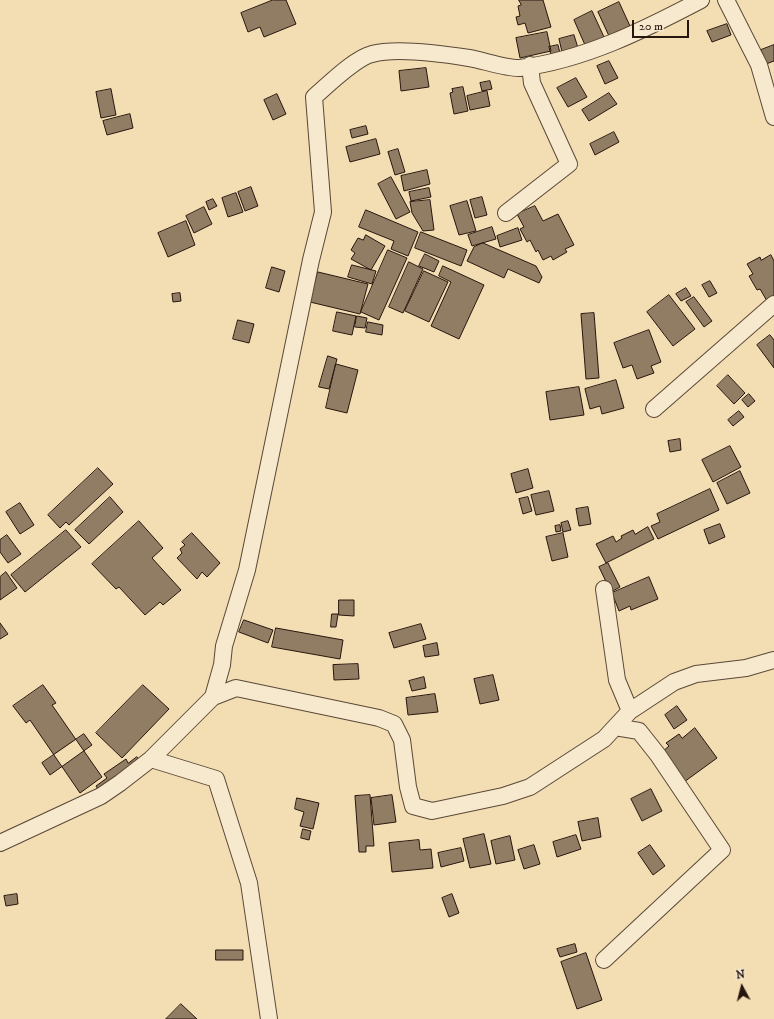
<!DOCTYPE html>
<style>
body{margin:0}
#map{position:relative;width:774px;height:1019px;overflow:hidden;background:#f3ddb2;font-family:"IM FELL DW Pica",serif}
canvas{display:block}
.north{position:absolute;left:722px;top:967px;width:40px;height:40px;-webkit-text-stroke:3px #f7e9cd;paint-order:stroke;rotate:353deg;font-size:11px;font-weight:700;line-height:16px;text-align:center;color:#27160f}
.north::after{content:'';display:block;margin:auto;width:14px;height:18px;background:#27160f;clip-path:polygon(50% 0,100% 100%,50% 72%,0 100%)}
.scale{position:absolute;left:632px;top:20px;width:57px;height:18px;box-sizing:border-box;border:2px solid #27160f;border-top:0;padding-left:5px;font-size:12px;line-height:14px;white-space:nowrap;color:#27160f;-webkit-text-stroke:3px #f7e9cd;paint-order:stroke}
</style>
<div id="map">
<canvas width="774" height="1019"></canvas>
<div class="north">N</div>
<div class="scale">20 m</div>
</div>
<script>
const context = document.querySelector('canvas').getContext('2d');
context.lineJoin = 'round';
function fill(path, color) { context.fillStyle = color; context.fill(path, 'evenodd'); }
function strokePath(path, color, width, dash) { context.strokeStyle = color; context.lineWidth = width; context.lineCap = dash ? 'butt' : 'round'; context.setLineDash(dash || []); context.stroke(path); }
const building = new Path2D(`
 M 273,0 L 286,0 L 296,24 L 264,37 L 260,27 L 248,32 L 241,13 Z
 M 519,0 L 543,0 L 551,27 L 528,33 L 525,23 L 518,25 L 516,17 L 520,16 L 518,6 L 521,5 Z
 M 619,2 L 630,26 L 609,36 L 598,12 Z
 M 592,11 L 604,37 L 585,45 L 574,20 Z
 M 727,24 L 731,35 L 712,42 L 707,31 Z
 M 547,32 L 551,51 L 520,58 L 516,38 Z
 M 574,35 L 578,48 L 562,52 L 559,39 Z
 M 558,45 L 560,53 L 551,55 L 549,47 Z
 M 774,45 L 774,61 L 766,64 L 761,50 Z
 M 609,61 L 618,78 L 605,84 L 597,66 Z
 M 426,68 L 429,87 L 401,91 L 399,71 Z
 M 576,78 L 587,97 L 568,107 L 557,88 Z
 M 490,81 L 492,89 L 482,91 L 480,83 Z
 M 463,87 L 468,111 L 454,114 L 450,93 L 453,92 L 452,89 Z
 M 111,89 L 116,115 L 101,118 L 96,92 Z
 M 487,91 L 490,106 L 470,110 L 467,96 Z
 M 609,93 L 617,104 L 589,121 L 582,110 Z
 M 277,94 L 286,114 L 273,120 L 264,100 Z
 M 130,114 L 133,128 L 107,135 L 103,121 Z
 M 366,126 L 368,134 L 352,138 L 350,130 Z
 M 614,132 L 619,142 L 595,155 L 590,144 Z
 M 376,139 L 380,154 L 350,162 L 346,147 Z
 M 398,149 L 405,172 L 395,175 L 388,152 Z
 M 427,170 L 430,184 L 404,191 L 401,176 Z
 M 391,177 L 410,212 L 396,219 L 378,184 Z
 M 251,187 L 258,206 L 245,211 L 238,192 Z
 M 429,188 L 431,197 L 411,201 L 409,192 Z
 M 236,193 L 243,212 L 228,217 L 222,198 Z
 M 482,197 L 487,215 L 475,218 L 470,200 Z
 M 213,199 L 217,206 L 209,210 L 206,202 Z
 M 430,200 L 434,230 L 423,231 L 412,213 L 410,202 Z
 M 467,201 L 476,231 L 459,235 L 450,206 Z
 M 535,206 L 543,221 L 558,214 L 574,245 L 565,249 L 567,252 L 553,260 L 551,256 L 543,260 L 538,250 L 536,252 L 530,240 L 527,242 L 520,229 L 524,227 L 517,214 Z
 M 204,207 L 212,224 L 194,233 L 186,216 Z
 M 366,210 L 418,232 L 408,256 L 391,249 L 394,241 L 359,227 Z
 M 186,221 L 195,245 L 168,257 L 158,233 Z
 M 492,227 L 496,239 L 472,246 L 468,235 Z
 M 518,228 L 522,240 L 500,247 L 497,236 Z
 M 421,232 L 467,250 L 461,266 L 415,248 Z
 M 366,235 L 385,246 L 371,270 L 351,259 L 355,253 L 351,250 L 358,238 L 363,240 Z
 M 483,243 L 536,266 L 542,277 L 539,283 L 508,269 L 504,278 L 467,261 L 474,247 Z
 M 388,250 L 407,258 L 379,320 L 361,312 Z
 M 425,254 L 439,261 L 434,272 L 419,266 Z
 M 771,255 L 774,261 L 774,297 L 767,301 L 760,289 L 757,290 L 749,276 L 753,274 L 747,264 L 760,257 L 761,260 Z
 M 409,262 L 423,269 L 403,313 L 389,307 Z
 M 352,265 L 376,271 L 372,284 L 348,277 Z
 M 443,266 L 484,285 L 459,339 L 431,326 L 451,282 L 439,276 Z
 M 272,267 L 285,271 L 279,292 L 266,288 Z
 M 424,271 L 448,282 L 429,322 L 405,311 Z
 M 318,272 L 368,284 L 360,314 L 310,302 Z
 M 710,281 L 717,293 L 709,297 L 702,285 Z
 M 686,288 L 691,296 L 681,301 L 676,294 Z
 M 180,293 L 181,301 L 173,302 L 172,294 Z
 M 669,295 L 695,329 L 673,346 L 647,312 Z
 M 694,297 L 712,321 L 704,327 L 686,302 Z
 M 337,312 L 356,316 L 352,335 L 333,331 Z
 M 594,313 L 599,378 L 586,379 L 581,314 Z
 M 357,316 L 367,318 L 365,328 L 355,327 Z
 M 238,320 L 254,324 L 249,343 L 233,339 Z
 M 368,322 L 383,325 L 382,335 L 366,332 Z
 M 649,330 L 661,362 L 651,366 L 654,373 L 637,379 L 632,365 L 623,368 L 614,343 Z
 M 770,335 L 774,340 L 774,368 L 757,345 Z
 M 328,356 L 337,359 L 329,389 L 319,387 Z
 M 336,364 L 358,370 L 347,413 L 326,408 Z
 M 728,375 L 745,393 L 734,404 L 717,386 Z
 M 616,380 L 624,408 L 602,414 L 600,406 L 590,409 L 585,389 Z
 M 579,387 L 584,415 L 550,420 L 546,392 Z
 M 749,394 L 755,401 L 748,407 L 742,400 Z
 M 739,411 L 744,417 L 733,426 L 728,420 Z
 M 680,439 L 681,450 L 670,452 L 668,441 Z
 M 730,446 L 741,467 L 713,482 L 702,460 Z
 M 98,468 L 113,484 L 69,525 L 66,522 L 60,528 L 48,515 Z
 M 528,469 L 533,488 L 516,493 L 511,474 Z
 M 740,471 L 750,493 L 727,504 L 717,483 Z
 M 710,489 L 719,510 L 658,539 L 651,526 L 660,522 L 657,514 Z
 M 549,491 L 554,511 L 536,515 L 531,495 Z
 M 110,497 L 123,512 L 89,544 L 75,530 Z
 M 528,497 L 532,511 L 523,514 L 519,499 Z
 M 20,503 L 34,525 L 20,534 L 6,512 Z
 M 588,507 L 591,524 L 579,526 L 576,509 Z
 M 139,521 L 163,548 L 152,558 L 181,590 L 163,605 L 160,602 L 145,615 L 119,587 L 116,589 L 92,564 Z
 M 568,521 L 571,530 L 563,532 L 561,523 Z
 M 720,524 L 725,537 L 709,544 L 704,530 Z
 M 560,525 L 561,531 L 556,532 L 555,526 Z
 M 648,527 L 654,539 L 606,563 L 596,544 L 613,536 L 616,542 L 622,538 L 621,536 L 633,530 L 635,534 Z
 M 66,530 L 81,547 L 25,592 L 11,575 Z
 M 192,533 L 220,563 L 207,577 L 202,572 L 197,579 L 177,558 L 182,553 L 180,549 L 185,545 L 182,542 Z
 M 563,533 L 568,557 L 552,561 L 546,537 Z
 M 7,535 L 21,554 L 8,563 L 0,552 L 0,540 Z
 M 608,563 L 620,587 L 611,592 L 599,567 Z
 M 6,572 L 17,588 L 0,600 L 0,577 Z
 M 649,577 L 658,599 L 631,610 L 630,606 L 619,611 L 612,593 Z
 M 339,600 L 354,600 L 354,616 L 339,615 Z
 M 332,614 L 338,614 L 336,627 L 331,627 Z
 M 244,620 L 273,630 L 268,643 L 239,632 Z
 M 0,623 L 8,634 L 0,639 Z
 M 421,624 L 426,639 L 394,648 L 389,633 Z
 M 276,628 L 343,640 L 340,659 L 272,647 Z
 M 437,643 L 439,655 L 425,657 L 423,646 Z
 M 358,664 L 359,679 L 334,680 L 333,665 Z
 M 493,675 L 499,700 L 480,704 L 474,679 Z
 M 424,677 L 426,688 L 412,691 L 409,681 Z
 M 43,685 L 56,703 L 52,705 L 102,777 L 80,793 L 30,720 L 26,723 L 13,706 Z
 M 143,685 L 169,709 L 122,758 L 96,733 Z
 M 435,694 L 438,712 L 408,715 L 406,698 Z
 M 677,706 L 687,720 L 674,729 L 665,715 Z
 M 695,728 L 717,758 L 684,782 L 662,752 L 669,746 L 666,743 L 679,734 L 682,738 Z
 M 84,734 L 92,745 L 50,775 L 42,763 Z
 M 137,757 L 141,763 L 100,793 L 96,786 L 107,778 L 104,774 L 126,759 L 128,763 Z
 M 651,789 L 662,811 L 642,821 L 631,799 Z
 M 370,795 L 374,846 L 366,846 L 366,852 L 359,852 L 355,796 Z
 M 392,795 L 396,822 L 374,825 L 371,798 Z
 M 297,798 L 319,803 L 313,829 L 300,826 L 304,812 L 295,809 Z
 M 598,818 L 601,837 L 582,841 L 578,822 Z
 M 303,829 L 311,831 L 309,840 L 301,838 Z
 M 484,834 L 491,864 L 470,868 L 463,839 Z
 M 576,835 L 581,849 L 557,857 L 553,842 Z
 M 510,836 L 515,860 L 496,864 L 491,841 Z
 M 419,840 L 420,850 L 431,849 L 433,868 L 392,872 L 389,843 Z
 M 534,845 L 540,864 L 524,869 L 518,850 Z
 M 650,845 L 665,866 L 653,875 L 638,853 Z
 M 461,848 L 464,861 L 441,867 L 438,853 Z
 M 17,894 L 18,904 L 6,906 L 4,896 Z
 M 452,894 L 459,913 L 449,917 L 442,898 Z
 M 575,944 L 577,952 L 560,957 L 557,949 Z
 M 216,950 L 243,950 L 243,960 L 216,960 Z
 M 586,953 L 602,1000 L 577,1009 L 561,962 Z
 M 181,1004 L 197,1019 L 166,1019 Z`);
const street = new Path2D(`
 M 701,0 C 644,30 584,60 520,68 C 508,69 482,60 469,58 C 444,54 397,47 372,54 C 355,58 328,85 314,97 L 323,212 L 311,260 L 247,570 L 224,646 L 222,665 L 213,697 L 236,688 L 379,718 L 394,724 L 402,740 L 408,787 L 413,806 L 432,811 L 503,796 L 530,787 L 604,739 L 630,711 L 674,682 L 696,674 L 746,668 L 774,660
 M 726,0 L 759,65 L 774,117
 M 506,213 L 569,164 L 532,83 L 530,65
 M 654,409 L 774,304
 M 604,589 L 617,680 L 630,711
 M 151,759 L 216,779 L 249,883 L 269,1019
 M 0,843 L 101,796 L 120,783 L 151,759 L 213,697
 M 604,960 L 722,850 L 658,755 L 639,731 L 615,727`);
fill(building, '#917d64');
strokePath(building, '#27160f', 1);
strokePath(street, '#5a4838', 18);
strokePath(street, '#f7e9cd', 16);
</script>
